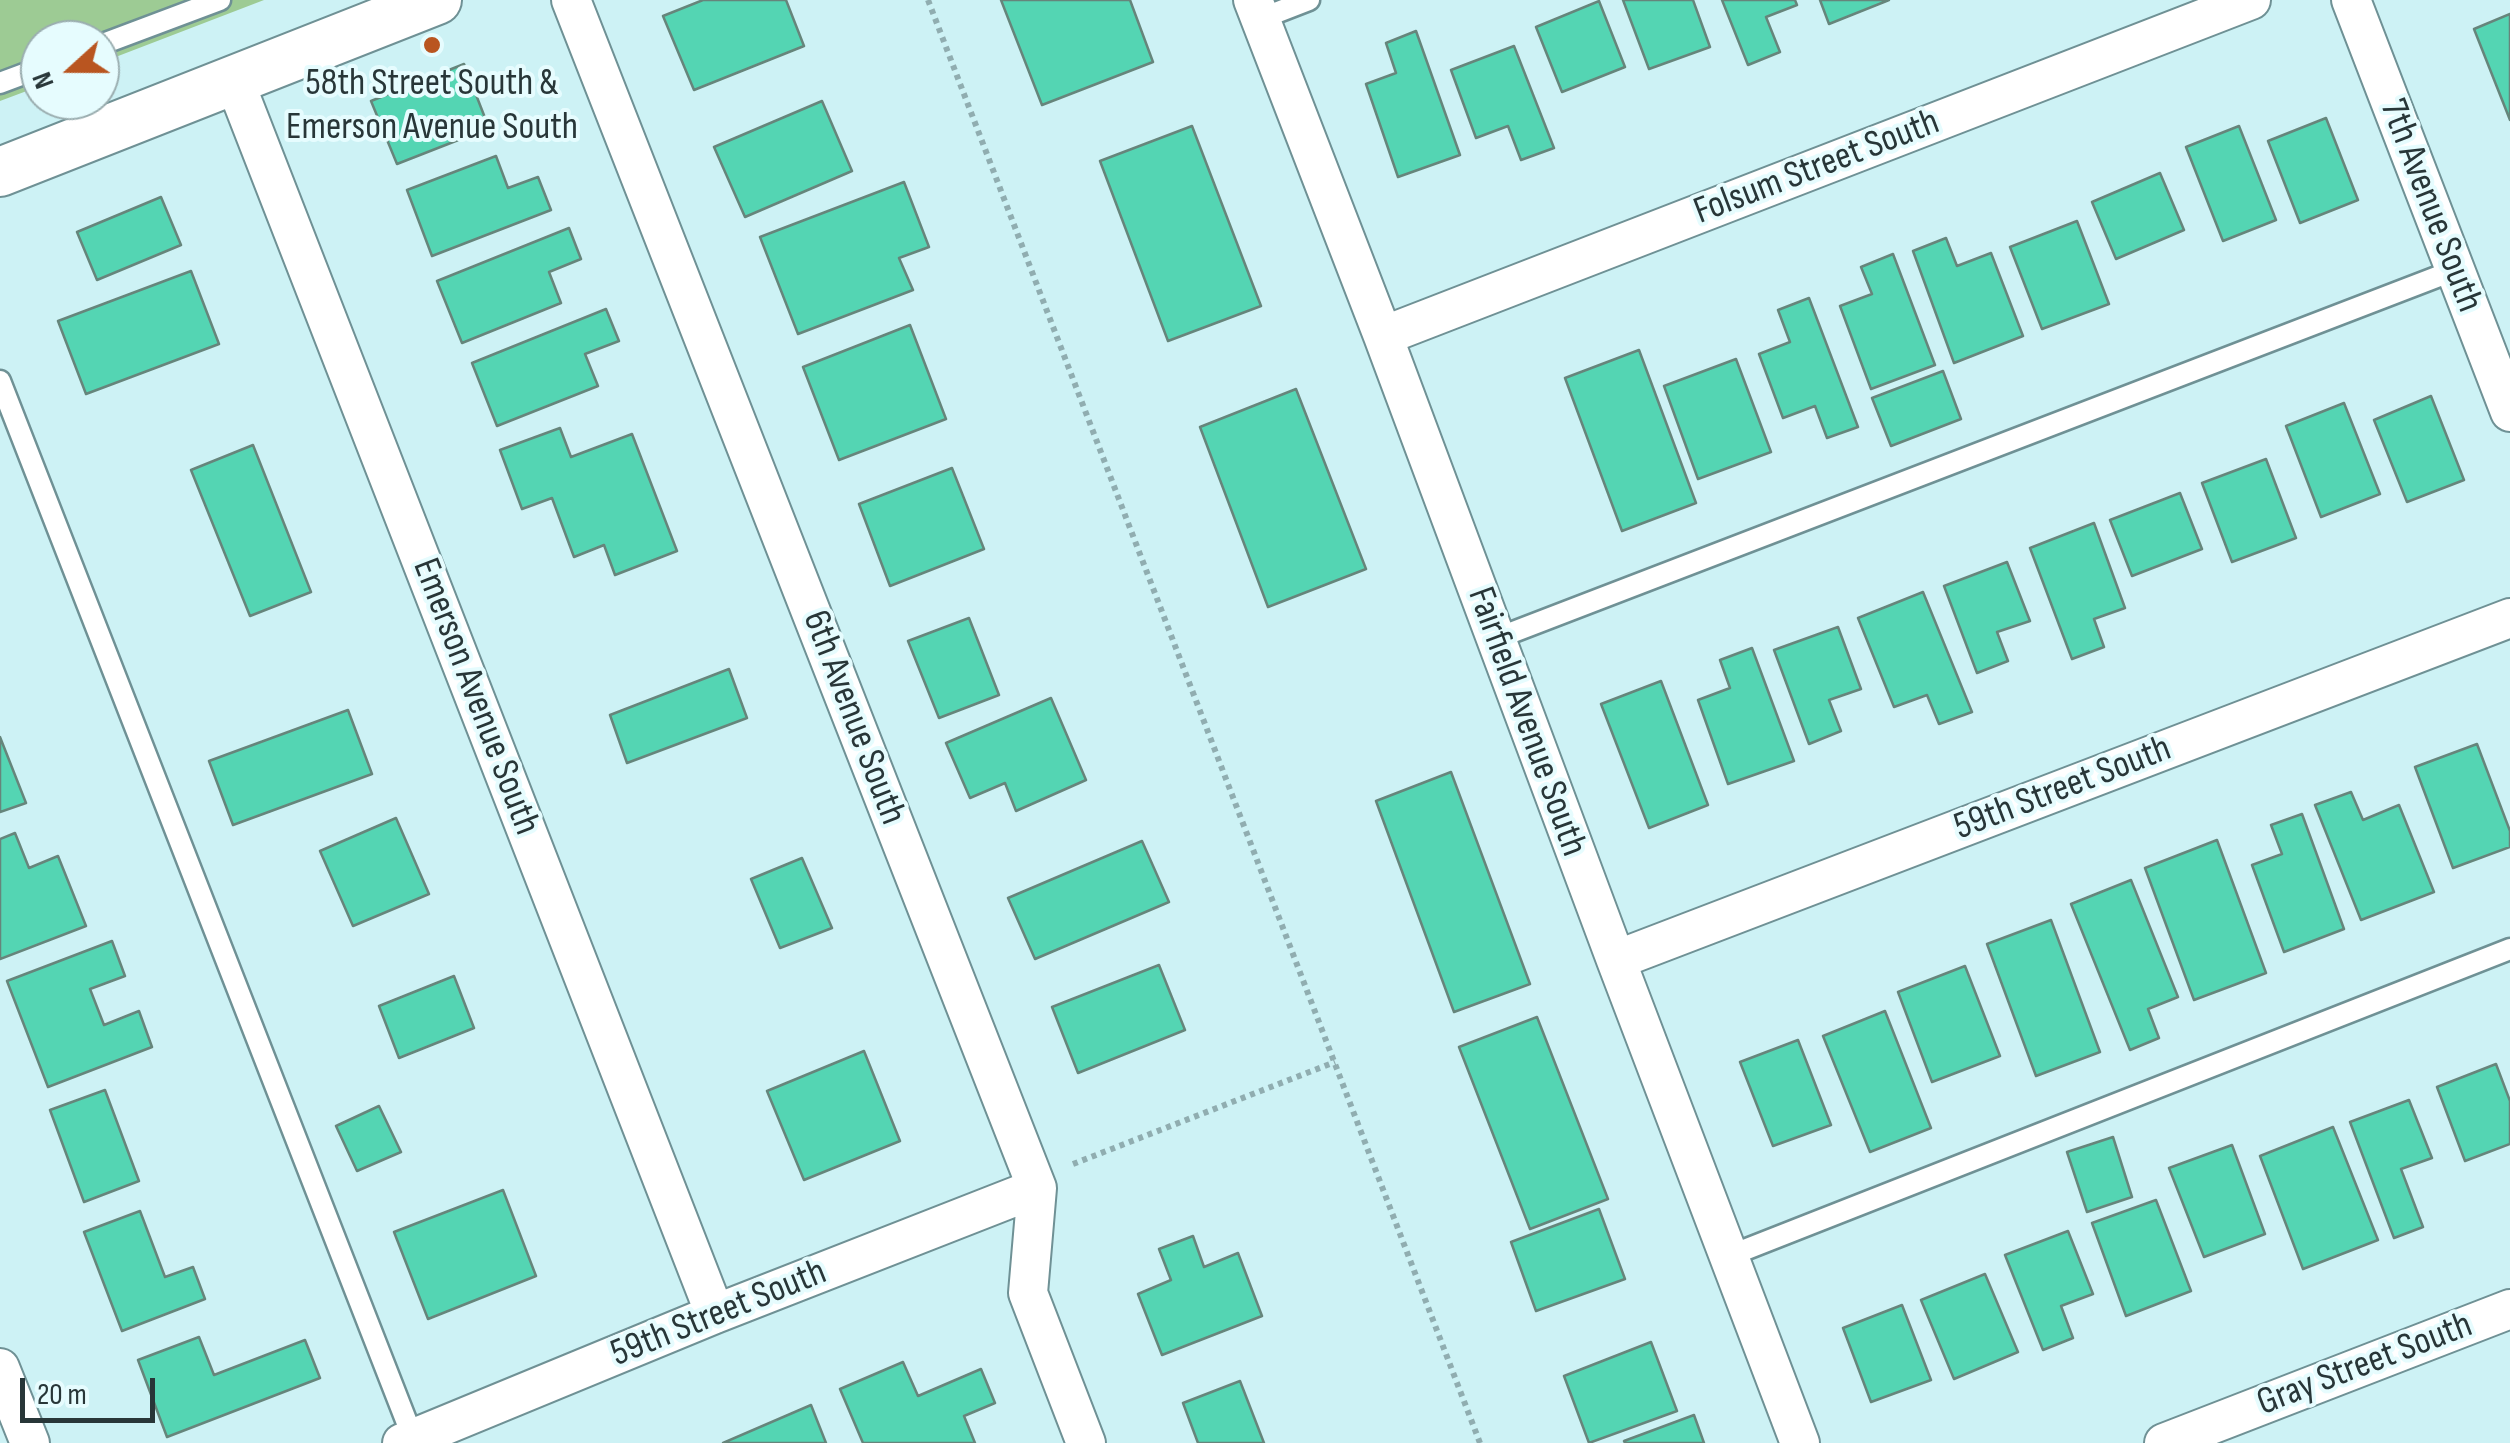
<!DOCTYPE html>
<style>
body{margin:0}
#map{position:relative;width:2510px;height:1443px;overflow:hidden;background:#cdf2f5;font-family:"Sofia Sans Condensed",sans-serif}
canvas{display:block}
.north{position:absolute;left:20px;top:20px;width:100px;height:100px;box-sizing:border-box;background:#e6fcfe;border:2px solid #9aadaf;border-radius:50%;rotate:249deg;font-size:28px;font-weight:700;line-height:40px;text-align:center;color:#283638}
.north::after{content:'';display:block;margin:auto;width:35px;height:45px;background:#b95520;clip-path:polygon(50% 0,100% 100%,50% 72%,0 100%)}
.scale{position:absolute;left:20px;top:1378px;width:135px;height:45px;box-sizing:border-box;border:5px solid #283638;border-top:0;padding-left:12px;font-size:30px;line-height:35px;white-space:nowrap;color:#283638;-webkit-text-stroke:8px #e6fcfe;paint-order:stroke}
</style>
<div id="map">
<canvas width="2510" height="1443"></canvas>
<div class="north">N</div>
<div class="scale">20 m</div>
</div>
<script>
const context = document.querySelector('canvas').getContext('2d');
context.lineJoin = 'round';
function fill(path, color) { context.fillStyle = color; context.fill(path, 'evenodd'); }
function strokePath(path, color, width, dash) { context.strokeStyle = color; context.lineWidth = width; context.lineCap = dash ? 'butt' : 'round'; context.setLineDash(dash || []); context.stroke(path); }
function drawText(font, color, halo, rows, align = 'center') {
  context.font = font + ' "Sofia Sans Condensed",sans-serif'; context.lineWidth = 8; context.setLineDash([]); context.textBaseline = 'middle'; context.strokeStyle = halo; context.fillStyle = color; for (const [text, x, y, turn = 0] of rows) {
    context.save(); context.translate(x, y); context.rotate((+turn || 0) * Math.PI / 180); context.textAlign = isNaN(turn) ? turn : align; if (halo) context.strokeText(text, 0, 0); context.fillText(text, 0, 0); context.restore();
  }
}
const green = new Path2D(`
 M 0,0 L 264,0 L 100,63 L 100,40 L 40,40 L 40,86 L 0,101 Z`);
const building = new Path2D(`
 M 703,0 L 786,0 L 804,46 L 694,90 L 663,16 Z
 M 1001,0 L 1130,0 L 1153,62 L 1042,105 Z
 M 1623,0 L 1693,0 L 1710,47 L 1649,69 Z
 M 1722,0 L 1795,0 L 1797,5 L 1766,17 L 1780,52 L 1748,65 Z
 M 1820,0 L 1889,0 L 1829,24 Z
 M 1599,1 L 1625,67 L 1562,92 L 1536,27 Z
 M 2510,14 L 2510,120 L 2474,29 Z
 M 1416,31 L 1460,155 L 1398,177 L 1366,84 L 1396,73 L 1386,43 Z
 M 1514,46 L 1554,148 L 1521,160 L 1508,126 L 1476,138 L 1451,70 Z
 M 464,64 L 489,128 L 397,164 L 371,101 Z
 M 822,101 L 852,171 L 745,217 L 714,147 Z
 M 2326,118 L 2358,200 L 2300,223 L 2268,141 Z
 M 1192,126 L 1261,306 L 1168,341 L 1100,161 Z
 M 2239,126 L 2276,220 L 2223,241 L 2186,147 Z
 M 496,156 L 508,188 L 538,177 L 551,210 L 432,256 L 407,190 Z
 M 2160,173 L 2184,230 L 2116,259 L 2092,202 Z
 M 904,182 L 929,247 L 899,258 L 913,290 L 798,334 L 760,237 Z
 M 161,197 L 181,245 L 97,280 L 77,232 Z
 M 2077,221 L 2109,304 L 2042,329 L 2010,247 Z
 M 569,228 L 581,259 L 549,272 L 561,303 L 462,343 L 437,281 Z
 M 1946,238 L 1957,266 L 1991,253 L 2023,336 L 1954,363 L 1913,251 Z
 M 1893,254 L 1935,365 L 1871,389 L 1840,306 L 1872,294 L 1861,267 Z
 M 191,271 L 219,344 L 86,394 L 58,321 Z
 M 1809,298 L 1858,427 L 1827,438 L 1815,406 L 1783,418 L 1759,354 L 1790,342 L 1778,310 Z
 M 606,309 L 619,341 L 585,354 L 598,386 L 497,426 L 472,363 Z
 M 910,325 L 946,419 L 839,460 L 803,367 Z
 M 1639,350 L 1696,503 L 1622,531 L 1565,378 Z
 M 1736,359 L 1771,452 L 1698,479 L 1664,386 Z
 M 1943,371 L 1961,419 L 1891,446 L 1872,398 Z
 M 1296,389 L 1366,569 L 1268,607 L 1200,427 Z
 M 2431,396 L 2464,480 L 2407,502 L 2374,420 Z
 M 2344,403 L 2380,494 L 2321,517 L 2286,426 Z
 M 560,428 L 571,457 L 632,434 L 677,551 L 615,575 L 604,545 L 574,557 L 552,498 L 522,509 L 500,450 Z
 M 253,445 L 311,592 L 250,616 L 191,470 Z
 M 2266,459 L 2296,538 L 2232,562 L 2202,483 Z
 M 952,468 L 984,549 L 890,586 L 859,504 Z
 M 2180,493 L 2202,549 L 2132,576 L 2110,520 Z
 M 2094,523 L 2125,608 L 2094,619 L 2104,647 L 2072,659 L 2030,548 Z
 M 2007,562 L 2030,621 L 1997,632 L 2008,661 L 1977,673 L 1944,586 Z
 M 1923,592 L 1972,712 L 1939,724 L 1927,695 L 1894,707 L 1858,618 Z
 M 969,618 L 999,695 L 939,718 L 908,641 Z
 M 1838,627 L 1861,689 L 1829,700 L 1841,731 L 1809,744 L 1774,650 Z
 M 1752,648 L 1794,761 L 1728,784 L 1698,700 L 1730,688 L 1720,660 Z
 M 729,669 L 747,718 L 627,763 L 610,715 Z
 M 1661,681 L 1708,805 L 1649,828 L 1601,704 Z
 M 1051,698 L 1086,780 L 1016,811 L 1005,783 L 970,798 L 946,743 Z
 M 348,710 L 372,774 L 233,825 L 209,761 Z
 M 0,737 L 26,803 L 0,812 Z
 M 2477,744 L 2510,831 L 2510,847 L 2453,868 L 2415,767 Z
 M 1451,772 L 1530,984 L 1454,1012 L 1376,801 Z
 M 2351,792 L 2363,820 L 2399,805 L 2434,892 L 2361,920 L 2315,805 Z
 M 2302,814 L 2344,929 L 2284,952 L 2252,865 L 2282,854 L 2271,825 Z
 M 396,818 L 429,894 L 353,926 L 320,851 Z
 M 15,833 L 29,868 L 58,856 L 86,926 L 0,959 L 0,839 Z
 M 2217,840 L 2266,973 L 2194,1000 L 2145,868 Z
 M 1142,841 L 1169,902 L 1035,959 L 1008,898 Z
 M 802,858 L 832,928 L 780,948 L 751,879 Z
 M 2131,880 L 2178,997 L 2148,1009 L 2159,1038 L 2130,1050 L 2071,904 Z
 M 2051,920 L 2100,1052 L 2036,1076 L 1987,944 Z
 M 112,941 L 125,976 L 90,989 L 104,1025 L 139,1011 L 152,1047 L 48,1087 L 7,981 Z
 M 1159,965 L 1185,1030 L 1078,1073 L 1052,1007 Z
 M 1965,966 L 2000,1056 L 1932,1082 L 1898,992 Z
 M 454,976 L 474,1028 L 399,1058 L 379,1006 Z
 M 1885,1011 L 1931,1128 L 1870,1152 L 1823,1036 Z
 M 1537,1017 L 1608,1199 L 1530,1229 L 1459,1047 Z
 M 1798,1040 L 1831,1125 L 1773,1146 L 1740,1062 Z
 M 864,1051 L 900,1141 L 804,1180 L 767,1091 Z
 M 2496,1064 L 2510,1101 L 2510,1144 L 2465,1161 L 2437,1087 Z
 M 105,1090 L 139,1181 L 84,1202 L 50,1110 Z
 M 2409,1100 L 2432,1158 L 2401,1169 L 2423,1227 L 2394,1238 L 2350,1122 Z
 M 379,1106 L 401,1152 L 357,1171 L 336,1126 Z
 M 2333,1127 L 2378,1240 L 2303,1269 L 2260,1156 Z
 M 2113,1137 L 2132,1197 L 2087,1212 L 2067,1152 Z
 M 2232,1145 L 2265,1234 L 2204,1257 L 2169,1168 Z
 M 503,1190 L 536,1276 L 428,1319 L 394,1232 Z
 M 2156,1200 L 2191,1291 L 2126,1316 L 2092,1223 Z
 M 1599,1209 L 1625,1279 L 1536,1311 L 1511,1242 Z
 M 140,1211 L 165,1277 L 193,1267 L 205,1299 L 122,1331 L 84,1232 Z
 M 2068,1231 L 2093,1294 L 2061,1306 L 2073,1338 L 2043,1350 L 2005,1255 Z
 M 1193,1236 L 1204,1267 L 1238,1253 L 1262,1316 L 1162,1355 L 1138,1294 L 1171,1280 L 1159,1249 Z
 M 1985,1274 L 2018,1352 L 1954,1379 L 1921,1300 Z
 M 1902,1305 L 1931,1380 L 1871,1402 L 1843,1328 Z
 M 199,1337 L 214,1375 L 305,1340 L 320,1378 L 167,1437 L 138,1360 Z
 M 1651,1342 L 1677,1411 L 1589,1443 L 1564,1376 Z
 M 903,1362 L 918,1396 L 981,1369 L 995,1403 L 964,1416 L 975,1443 L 863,1443 L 840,1389 Z
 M 1240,1381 L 1264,1443 L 1198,1443 L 1183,1403 Z
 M 811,1405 L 826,1443 L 723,1443 Z
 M 1694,1415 L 1704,1443 L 1625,1443 L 1624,1441 Z`);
const path = new Path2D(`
 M 928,0 L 1480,1443
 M 1073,1164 L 1335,1062`);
const service = new Path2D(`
 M 1260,19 L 1309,0
 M 100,45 L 220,0
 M 0,83 L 40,68
 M 0,381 L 413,1438
 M 1495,639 L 2455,270
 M 1729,1256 L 2510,949`);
const minor = new Path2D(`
 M 571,0 L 1037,1188 L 1028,1293 L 1086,1443
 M 1253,0 L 1383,336 L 1616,960 L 1800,1443
 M 2351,0 L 2510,412
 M 234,80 L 715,1314
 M 1383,336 L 2251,0
 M 1616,960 L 2510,618
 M 0,1368 L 30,1443
 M 402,1443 L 715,1314 L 1037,1188
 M 2164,1443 L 2510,1309`);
const tertiary = new Path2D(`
 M 0,172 L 437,0`);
const markers = [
 [432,45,10,"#b95520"]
];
const poiNames = [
 ["58th Street South &",432,84],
 ["Emerson Avenue South",432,128]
];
const streetNames = [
 ["Folsum Street South",1817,168,-21],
 ["7th Avenue South",2430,206,69],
 ["Emerson Avenue South",475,697,69],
 ["6th Avenue South",853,718,69],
 ["Fairfield Avenue South",1526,722,70],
 ["59th Street South",2063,789,-21],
 ["59th Street South",719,1314,-22],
 ["Gray Street South",2365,1365,-21]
];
fill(green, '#9dcb94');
fill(building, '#54d5b3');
strokePath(building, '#66857b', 2.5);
strokePath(service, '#6f9195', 25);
strokePath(minor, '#6f9195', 42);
strokePath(tertiary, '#6f9195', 52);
strokePath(path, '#90adb0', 6, [5, 5]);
strokePath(service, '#fff', 20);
strokePath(minor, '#fff', 38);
strokePath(tertiary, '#fff', 48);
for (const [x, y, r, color] of markers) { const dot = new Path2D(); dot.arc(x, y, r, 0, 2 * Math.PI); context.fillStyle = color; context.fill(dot); strokePath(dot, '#e6fcfe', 4); }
drawText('38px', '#283638', '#e6fcfe', poiNames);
drawText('38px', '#283638', '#e6fcfe', streetNames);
</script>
